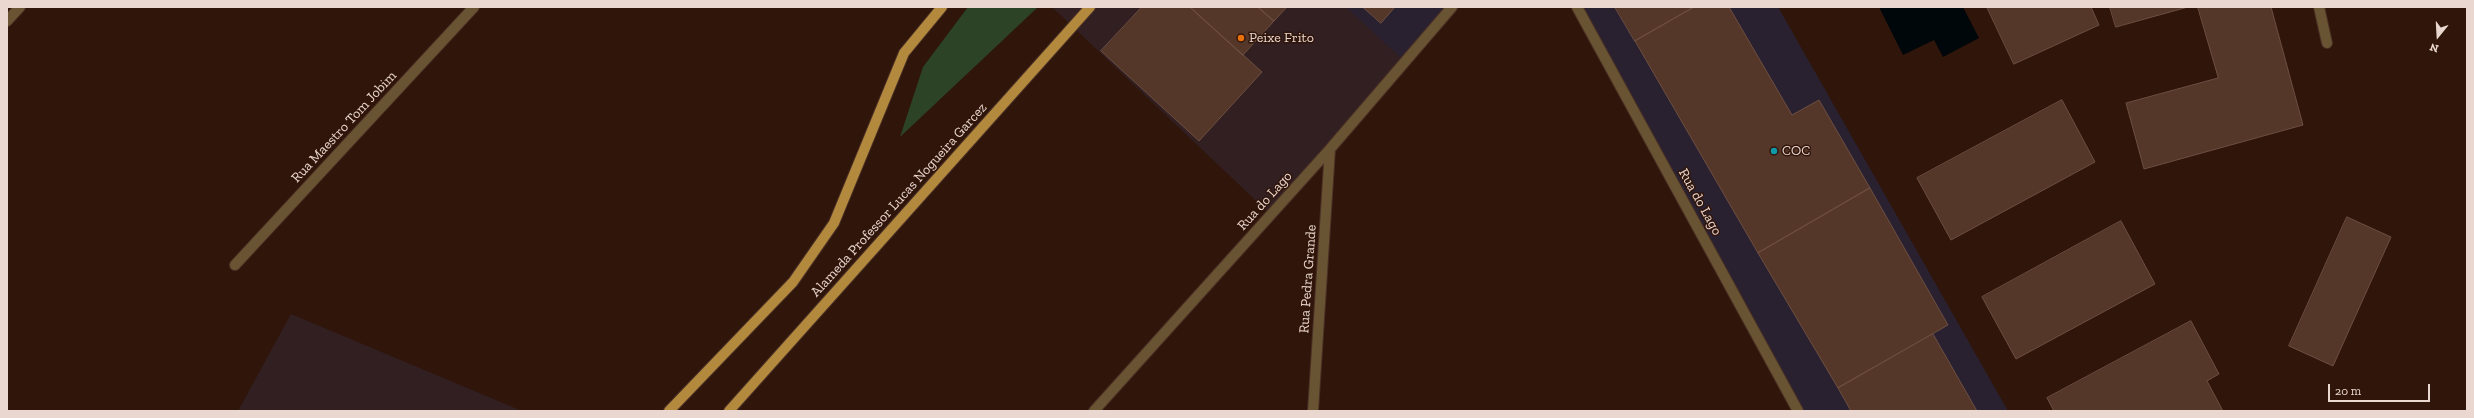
<!DOCTYPE html>
<style>
body{margin:0}
#map{position:relative;width:2474px;height:418px;overflow:hidden;background:#30150a;font-family:"Zilla Slab",serif}
canvas{display:block}
.frame{position:absolute;inset:0;border:8px solid #ead7cf;pointer-events:none}
.north{position:absolute;left:2418px;top:16px;width:40px;height:40px;-webkit-text-stroke:3px #30150a;paint-order:stroke;rotate:198deg;font-size:11px;font-weight:700;line-height:16px;text-align:center;color:#ead7cf}
.north::after{content:'';display:block;margin:auto;width:14px;height:18px;background:#ead7cf;clip-path:polygon(50% 0,100% 100%,50% 72%,0 100%)}
.scale{position:absolute;left:2328px;top:384px;width:102px;height:18px;box-sizing:border-box;border:2px solid #ead7cf;border-top:0;padding-left:5px;font-size:12px;line-height:14px;white-space:nowrap;color:#ead7cf;-webkit-text-stroke:3px #30150a;paint-order:stroke}
</style>
<div id="map">
<canvas width="2474" height="418"></canvas>
<div class="frame"></div>
<div class="north">N</div>
<div class="scale">20 m</div>
</div>
<script>
const context = document.querySelector('canvas').getContext('2d');
context.lineJoin = 'round';
function fill(path, color) { context.fillStyle = color; context.fill(path, 'evenodd'); }
function strokePath(path, color, width, dash) { context.strokeStyle = color; context.lineWidth = width; context.lineCap = dash ? 'butt' : 'round'; context.setLineDash(dash || []); context.stroke(path); }
function drawText(font, color, halo, rows, align = 'center') {
  context.font = font + ' "Zilla Slab",serif'; context.lineWidth = 3; context.setLineDash([]); context.textBaseline = 'middle'; context.strokeStyle = halo; context.fillStyle = color; for (const [text, x, y, turn = 0] of rows) {
    context.save(); context.translate(x, y); context.rotate((+turn || 0) * Math.PI / 180); context.textAlign = isNaN(turn) ? turn : align; if (halo) context.strokeText(text, 0, 0); context.fillText(text, 0, 0); context.restore();
  }
}
const commercial = new Path2D(`
 M 1052,7 L 1346,7 L 1405,62 L 1271,215 Z
 M 291,314 L 522,411 L 238,411 Z`);
const education = new Path2D(`
 M 1346,7 L 1452,7 L 1405,62 Z
 M 1577,7 L 1778,7 L 2008,411 L 1798,411 Z`);
const green = new Path2D(`
 M 968,7 L 1038,7 L 900,137 L 923,67 Z`);
const water = new Path2D(`
 M 1879,7 L 1963,7 L 1979,38 L 1943,57 L 1934,40 L 1903,55 Z`);
const building = new Path2D(`
 M 1142,7 L 1190,7 L 1262,72 L 1199,141 L 1101,51 Z
 M 1190,7 L 1258,7 L 1274,21 L 1243,55 Z
 M 1258,7 L 1287,7 L 1274,21 Z
 M 1363,7 L 1395,7 L 1381,23 Z
 M 1615,7 L 1694,7 L 1635,41 Z
 M 1694,7 L 1729,7 L 1792,115 L 1819,100 L 1870,188 L 1758,253 L 1635,41 Z
 M 1987,7 L 2091,7 L 2099,25 L 2014,64 Z
 M 2110,7 L 2188,7 L 2116,27 Z
 M 2198,7 L 2271,7 L 2303,125 L 2144,169 L 2126,103 L 2218,78 Z
 M 2062,100 L 2095,162 L 1951,240 L 1917,178 Z
 M 1870,188 L 1948,325 L 1838,388 L 1758,253 Z
 M 2347,217 L 2391,237 L 2333,366 L 2289,346 Z
 M 2121,221 L 2155,284 L 2016,359 L 1982,297 Z
 M 2191,321 L 2219,374 L 2207,381 L 2223,411 L 2054,411 L 2047,398 Z
 M 1933,334 L 1977,411 L 1851,411 L 1838,388 Z`);
const minor = new Path2D(`
 M 1577,7 L 1798,411
 M 2319,7 L 2327,43
 M 7,21 L 20,7
 M 235,265 L 474,7
 M 1094,411 L 1330,149 L 1452,7
 M 1313,411 L 1330,149`);
const major = new Path2D(`
 M 669,411 L 793,282 L 834,223 L 904,53 L 942,7
 M 729,411 L 1090,7`);
const markers = [
 [1241,38,4,"#e8710a"],
 [1774,151,4,"#0f9aa8"]
];
const poiNames = [
 ["Peixe Frito",1249,38],
 ["COC",1782,151]
];
const streetNames = [
 ["Rua Maestro Tom Jobim",344,127,-47],
 ["Alameda Professor Lucas Nogueira Garcez",899,200,-48],
 ["Rua do Lago",1265,201,-48],
 ["Rua do Lago",1700,202,61],
 ["Rua Pedra Grande",1308,279,-86]
];
fill(commercial, '#321f22');
fill(education, '#2a2130');
fill(green, '#2c4425');
fill(water, '#00070a');
fill(building, '#55372a');
strokePath(building, '#6d4e41', 1);
strokePath(minor, '#4a3026', 12);
strokePath(major, '#4a3026', 12);
strokePath(minor, '#685432', 10);
strokePath(major, '#b3893d', 10);
for (const [x, y, r, color] of markers) { const dot = new Path2D(); dot.arc(x, y, r, 0, 2 * Math.PI); context.fillStyle = color; context.fill(dot); strokePath(dot, '#30150a', 1.5); }
drawText('14px', '#ead7cf', '#30150a', poiNames, 'left');
drawText('14px', '#ead7cf', '#30150a', streetNames);
</script>
